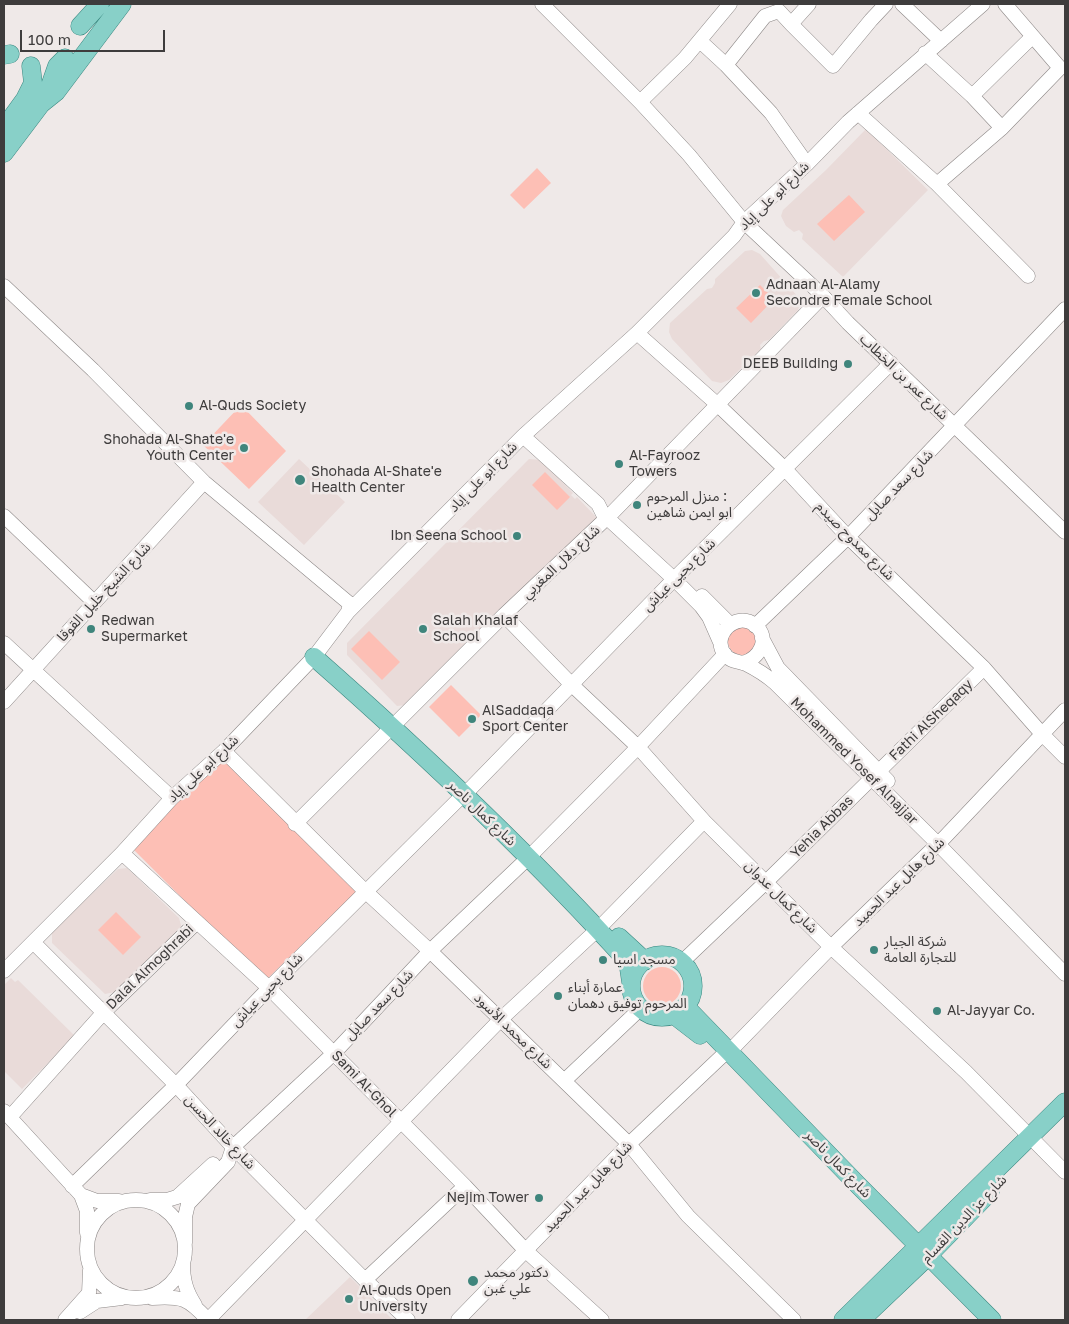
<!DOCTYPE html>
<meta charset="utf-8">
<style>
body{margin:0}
#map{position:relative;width:1069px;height:1324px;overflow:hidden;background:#efe9e8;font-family:"Golos Text",sans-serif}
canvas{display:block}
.frame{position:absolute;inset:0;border:5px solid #3e3c3c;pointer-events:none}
.scale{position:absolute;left:20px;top:30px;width:145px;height:22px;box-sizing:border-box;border:2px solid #3e3c3c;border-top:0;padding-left:6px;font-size:15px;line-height:18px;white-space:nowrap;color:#3e3c3c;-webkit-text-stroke:4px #efe9e8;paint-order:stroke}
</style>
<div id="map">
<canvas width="1069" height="1324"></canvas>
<div class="frame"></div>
<div class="scale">100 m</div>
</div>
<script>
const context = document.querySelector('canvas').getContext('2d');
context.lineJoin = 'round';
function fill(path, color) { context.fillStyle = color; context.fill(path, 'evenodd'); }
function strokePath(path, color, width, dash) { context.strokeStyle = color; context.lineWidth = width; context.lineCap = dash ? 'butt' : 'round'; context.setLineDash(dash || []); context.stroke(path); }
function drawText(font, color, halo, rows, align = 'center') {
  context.font = font + ' "Golos Text","Noto Sans Arabic",sans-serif'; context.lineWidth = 5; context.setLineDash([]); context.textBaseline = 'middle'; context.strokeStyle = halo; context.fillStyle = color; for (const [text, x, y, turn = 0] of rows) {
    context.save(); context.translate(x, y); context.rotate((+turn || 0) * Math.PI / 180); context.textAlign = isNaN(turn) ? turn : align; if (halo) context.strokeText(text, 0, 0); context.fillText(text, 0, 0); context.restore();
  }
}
const built = new Path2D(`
 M 866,129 L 928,190 L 843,277 L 802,239 L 803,234 L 799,230 L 794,232 L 786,226 L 781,216 L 783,210 L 826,170 Z
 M 752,250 L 760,254 L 800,299 L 800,304 L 798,310 L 769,340 L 764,341 L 760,345 L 761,349 L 729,380 L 721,383 L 712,381 L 672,339 L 669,332 L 670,323 L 707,289 L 712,288 L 715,283 L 715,279 L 745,251 Z
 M 299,459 L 345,502 L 304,545 L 258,502 Z
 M 529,459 L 541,460 L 573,493 L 571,495 L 575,499 L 577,497 L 597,518 L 406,705 L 397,706 L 347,655 L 347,643 Z
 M 127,868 L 179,918 L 182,929 L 115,992 L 105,994 L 52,943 L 52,932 L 118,869 Z
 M 11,978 L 15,982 L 18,980 L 75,1036 L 22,1089 L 4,1071 L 4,985 Z
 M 350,1277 L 393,1320 L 305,1320 Z`);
const green = new Path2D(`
 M 537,168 L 551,183 L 524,209 L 510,195 Z
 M 849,195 L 865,212 L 834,241 L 817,224 Z
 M 760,285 L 774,299 L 751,323 L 736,308 Z
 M 241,405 L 286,451 L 249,489 L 203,445 Z
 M 545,472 L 570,497 L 557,510 L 532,485 Z
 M728 641a14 14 0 1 1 28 0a14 14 0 1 1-28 0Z
 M 369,631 L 400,662 L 382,680 L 351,649 Z
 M 451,685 L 481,715 L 459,737 L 429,707 Z
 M 225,759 L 357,891 L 265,981 L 133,849 L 177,803 Z
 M 116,912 L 141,937 L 123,955 L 98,930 Z
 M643 986a19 19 0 1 1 38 0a19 19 0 1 1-38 0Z`);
const minor = new Path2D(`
 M 542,4 L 640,102 L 689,155 L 744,222 L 823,296 L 848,323 L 1065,532
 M 902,4 L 941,41
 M 791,24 L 833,66 L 871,20 L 886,4
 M 700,41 L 726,65 L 771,113 L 807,164
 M 925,53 L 972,96 L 1002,128
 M 726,65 L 765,16 L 779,11 L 791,24 L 809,4
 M 972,96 L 1032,37
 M 640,102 L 685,58 L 730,4
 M 858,113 L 937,184 L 1028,276
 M 937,184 L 1002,128 L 1060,68 L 1005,4
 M 4,286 L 93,370 L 204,482 L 350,604 L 348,612
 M 637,333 L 718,405 L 785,469 L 848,537 L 984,668 L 1042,734 L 1065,757
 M 523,436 L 598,504 L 603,514 L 674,579 L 701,606 L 709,617 L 720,642
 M 4,516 L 94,602
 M 702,596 L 730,624
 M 504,615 L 572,685 L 638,747 L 704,821 L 831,947 L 966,1072 L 1065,1172
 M 755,626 L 848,537 L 1065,309
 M 762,638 L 778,668 L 888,781
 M 4,643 L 172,798
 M 743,663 C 760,658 771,638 755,625 C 736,610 710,636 725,655 C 731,662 738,661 746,664 C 756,669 766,675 775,683 L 938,844 L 1065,974
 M 4,702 L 204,482
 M 224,751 L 365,891 L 430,951 L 629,1144 L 688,1216 L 794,1320
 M 470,789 L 680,573 L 891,363
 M 295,824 L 504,615 L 613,512 L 823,296
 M 122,853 L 269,988 L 465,1186 L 526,1251 L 602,1320
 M 532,854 L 638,747 L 725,654
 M 604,923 L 704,821
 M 33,942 L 176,1085 L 233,1147 L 365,1280 L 408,1320
 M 682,962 L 766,882 L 984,668
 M 4,971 L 122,853 L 172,798 L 224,751 L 314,657 L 348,612 L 523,436 L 637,333 L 734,236 L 744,222 L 807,164 L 848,122 L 983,4
 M 730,1051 L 831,947 L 945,837 L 1065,710
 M 564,1081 L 640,1009
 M 4,1111 L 81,1195 L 97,1201 L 119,1201
 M 10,1117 L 104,1012 L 197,922
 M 72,1186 L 176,1085 L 269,988 L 463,795
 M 81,1195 L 87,1211 L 87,1233
 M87 1249a49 49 0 1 1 98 0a49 49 0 1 1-98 0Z
 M 150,1200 L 167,1200 L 177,1197 L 213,1164
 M 185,1243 L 185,1217 L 188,1204 L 228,1162 L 233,1147 L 334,1053 L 430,951 L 528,858
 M 183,1264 C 183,1280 186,1291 195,1305
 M 365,1280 L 465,1186
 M 152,1298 C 182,1296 188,1298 208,1320
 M 80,1312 L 97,1301 L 122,1298
 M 65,1320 L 89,1293 L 90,1270
 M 208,1320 L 501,1019 L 598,929
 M 458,1320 L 629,1144 L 722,1056`);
const major = new Path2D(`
 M 80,26 L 100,4
 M 4,55 L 10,54
 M 41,104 L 56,92 L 122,4
 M 4,128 L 25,99 L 33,83 L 31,66
 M 4,153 L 41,104 L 50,86 L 57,66 L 65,58
 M 314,657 C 423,753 530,854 628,962 L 631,982
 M 619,937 L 645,961
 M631 986a31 31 0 1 1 62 0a31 31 0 1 1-62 0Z
 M 686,1007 L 857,1184 L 992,1320
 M 674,1015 L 700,1035
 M 843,1320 L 1065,1102
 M 861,1320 L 922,1262 L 990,1192`);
const markers = [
 [756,293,5,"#3f857c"],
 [848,364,5,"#3f857c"],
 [189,406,5,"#3f857c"],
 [244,448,5,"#3f857c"],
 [619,464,5,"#3f857c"],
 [300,480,6,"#3f857c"],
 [637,505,5,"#3f857c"],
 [517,536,5,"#3f857c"],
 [91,629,5,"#3f857c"],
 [423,629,5,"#3f857c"],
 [472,719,5,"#3f857c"],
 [874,950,5,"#3f857c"],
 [603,960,5,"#3f857c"],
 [558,996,5,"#3f857c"],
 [937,1011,5,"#3f857c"],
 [539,1198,5,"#3f857c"],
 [473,1281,6,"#3f857c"],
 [349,1299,5,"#3f857c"]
];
const streetNames = [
 ["شارع ابو على إياد",774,196,-44],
 ["شارع عمر بن الخطاب",904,377,44],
 ["شارع ابو على إياد",483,477,-46],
 ["شارع سعد صايل",899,485,-46],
 ["شارع ممدوح صيدم",855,541,45],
 ["شارع دلال المغربي",561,562,-43],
 ["شارع يحيى عياش",679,575,-45],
 ["شارع الشيخ خليل القوقا",104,592,-47],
 ["Fathi AlSheqaqy",931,720,-44],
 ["Mohammed Yosef Alnajjar",854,761,45],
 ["شارع ابو على إياد",203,769,-43],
 ["شارع كمال ناصر",482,813,44],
 ["Yehia Abbas",822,827,-45],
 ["شارع هايل عبد الحميد",899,882,-44],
 ["شارع كمال عدوان",781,897,45],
 ["Dalal Almoghrabi",150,967,-44],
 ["شارع يحيى عياش",267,990,-46],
 ["شارع سعد صايل",379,1005,-46],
 ["شارع محمد الأسود",513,1031,44],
 ["Sami Al-Ghol",364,1084,46],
 ["شارع خالد الحسن",220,1132,47],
 ["شارع كمال ناصر",838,1164,46],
 ["شارع هايل عبد الحميد",588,1187,-46],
 ["شارع عز الدين القسام",964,1219,-46]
];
const poiNames = [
 ["Adnaan Al-Alamy",766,285],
 ["Secondre Female School",766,301],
 ["DEEB Building",838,364,"right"],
 ["Al-Quds Society",199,406],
 ["Shohada Al-Shate'e",234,440,"right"],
 ["Youth Center",234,456,"right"],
 ["Al-Fayrooz",629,456],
 ["Towers",629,472],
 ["Shohada Al-Shate'e",311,472],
 ["Health Center",311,488],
 ["منزل المرحوم :",647,497],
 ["ابو ايمن شاهين",647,513],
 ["Ibn Seena School",507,536,"right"],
 ["Redwan",101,621],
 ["Supermarket",101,637],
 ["Salah Khalaf",433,621],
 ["School",433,637],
 ["AlSaddaqa",482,711],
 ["Sport Center",482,727],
 ["شركة الجيار",884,942],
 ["للتجارة العامة",884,958],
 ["مسجد اسيا",613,960],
 ["عمارة أبناء",568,988],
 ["المرحوم توفيق دهمان",568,1004],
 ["Al-Jayyar Co.",947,1011],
 ["Nejim Tower",529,1198,"right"],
 ["دكتور محمد",484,1273],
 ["علي غبن",484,1289],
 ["Al-Quds Open",359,1291],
 ["University",359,1307]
];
fill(built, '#e9dbd9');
fill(green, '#fdbfb5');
strokePath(minor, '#8c8786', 15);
strokePath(major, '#3a8880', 19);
strokePath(minor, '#fff', 14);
strokePath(major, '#88d0c8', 18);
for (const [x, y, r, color] of markers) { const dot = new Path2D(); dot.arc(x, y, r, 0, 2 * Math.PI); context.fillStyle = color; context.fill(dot); strokePath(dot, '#efe9e8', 2); }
drawText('14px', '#3e3c3c', '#efe9e8', streetNames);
drawText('14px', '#3e3c3c', '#efe9e8', poiNames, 'left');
</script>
